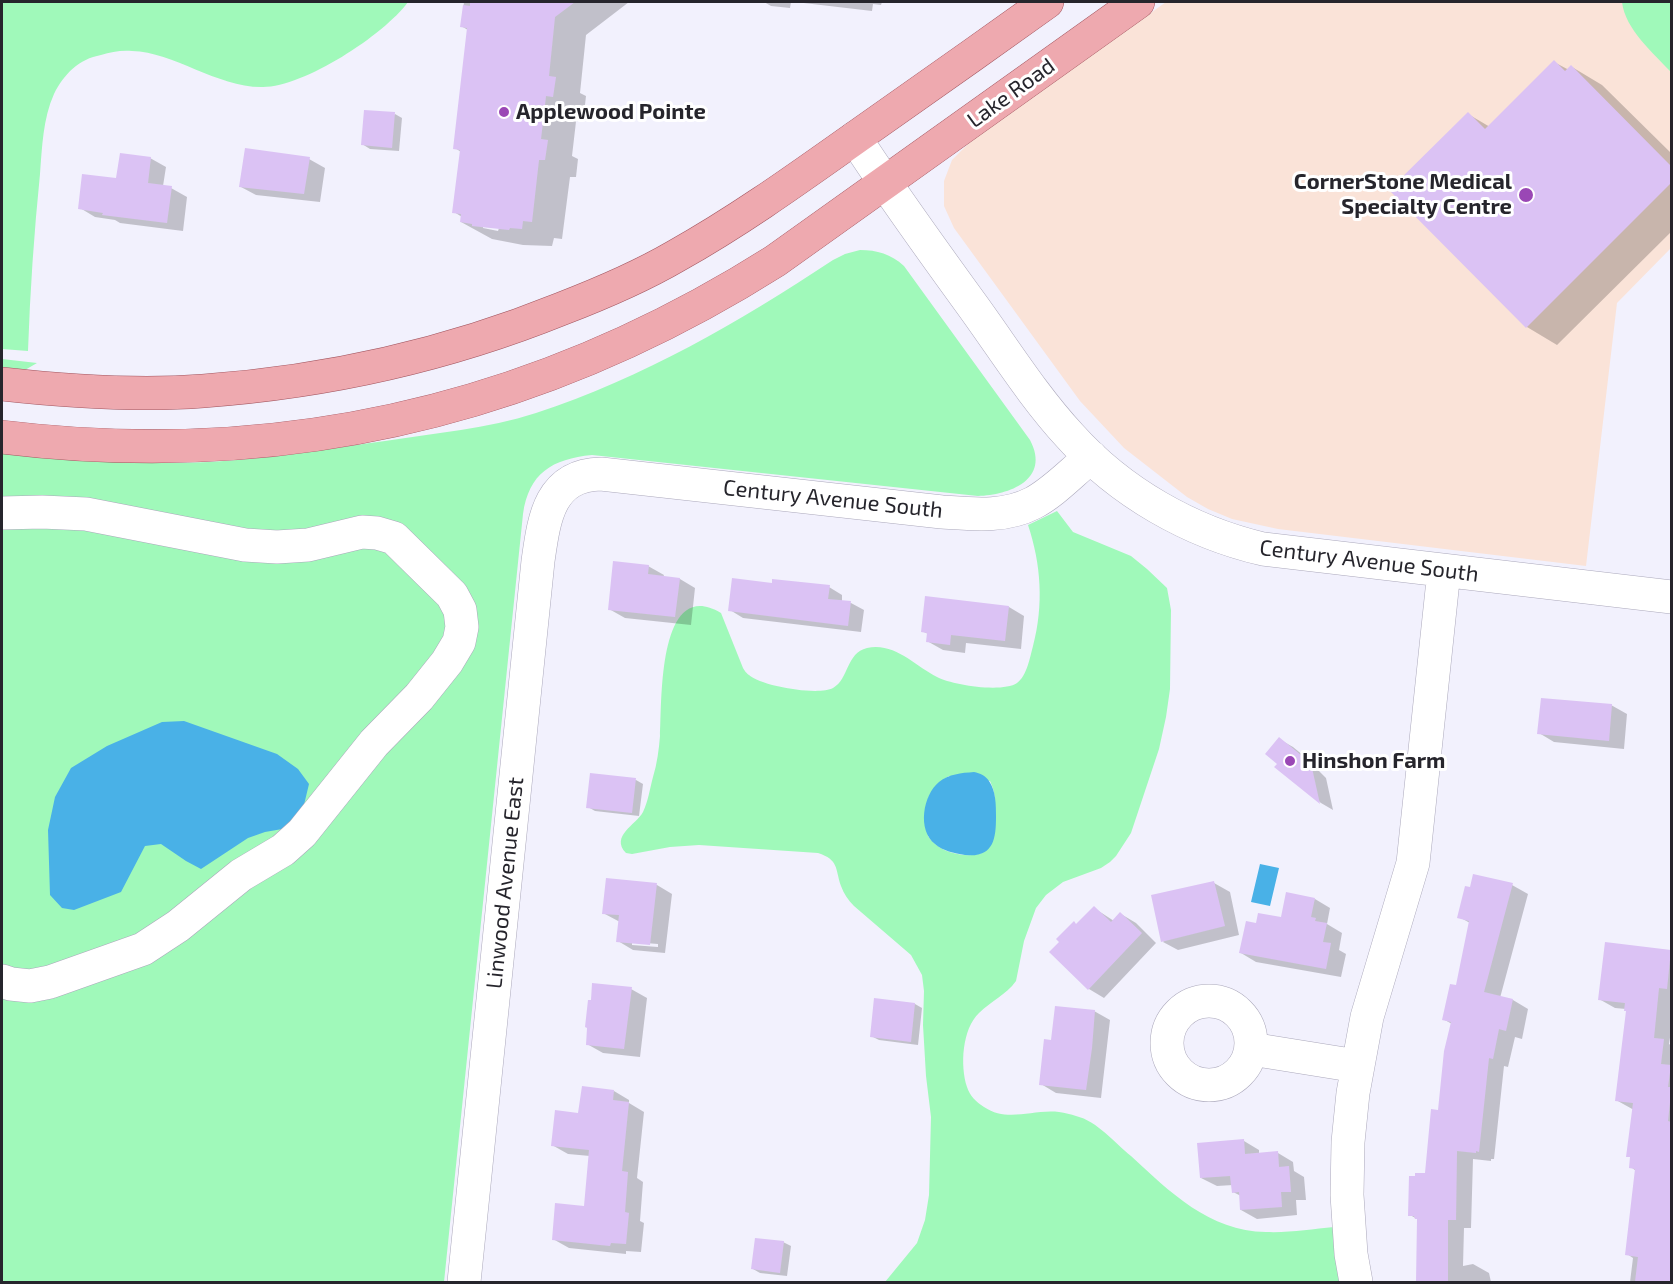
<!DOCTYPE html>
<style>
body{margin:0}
#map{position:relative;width:1673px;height:1284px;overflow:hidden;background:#f2f1fd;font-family:"Exo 2",sans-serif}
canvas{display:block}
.frame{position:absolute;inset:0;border:3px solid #26252c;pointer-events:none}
</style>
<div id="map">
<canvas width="1673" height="1284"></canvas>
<div class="frame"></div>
</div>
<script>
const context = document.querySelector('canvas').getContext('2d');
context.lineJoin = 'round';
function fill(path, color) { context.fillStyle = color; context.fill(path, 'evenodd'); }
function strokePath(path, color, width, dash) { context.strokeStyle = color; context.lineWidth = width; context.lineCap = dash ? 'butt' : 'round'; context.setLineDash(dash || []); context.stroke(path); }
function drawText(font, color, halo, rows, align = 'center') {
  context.font = font + ' "Exo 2",sans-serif'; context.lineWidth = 6; context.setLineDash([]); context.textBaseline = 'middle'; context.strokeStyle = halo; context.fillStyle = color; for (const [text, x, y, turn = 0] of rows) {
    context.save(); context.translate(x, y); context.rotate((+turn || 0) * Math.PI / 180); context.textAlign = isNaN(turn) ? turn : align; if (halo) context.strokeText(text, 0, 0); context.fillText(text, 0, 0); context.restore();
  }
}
const commercial = new Path2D(`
 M 1166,2 L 1671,2 L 1671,248 L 1617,303 L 1586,566 L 1278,529 L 1232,519 L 1208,509 L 1187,497 L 1124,448 L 1080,401 L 954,228 L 944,206 L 944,181 L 952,160 L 969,143 Z`);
const green = new Path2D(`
 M 2,2 L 408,2 C 384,35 304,87 263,87 C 218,88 174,52 132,51 C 121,50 111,52 101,55 C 79,59 64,74 54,94 C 43,118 42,148 40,174 C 34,233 30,292 28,351 L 2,349 Z
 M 1622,2 L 1671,2 L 1671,72 C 1653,53 1625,29 1622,2 Z
 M 860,250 C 877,250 891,254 904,266 L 1030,440 C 1051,480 1009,495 978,496 L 592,455 C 552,459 529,473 523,514 L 444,1282 L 2,1282 L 2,453 C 71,460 140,465 209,462 C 269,459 326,449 385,441 C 435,433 487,429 536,413 C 643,378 739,322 833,260 L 845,254 Z
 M 2,359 L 37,363 L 25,370 L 2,367 Z
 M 1057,511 L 1073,532 L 1131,556 L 1147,569 L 1167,588 L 1171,610 L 1170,689 L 1166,717 L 1159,749 L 1131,833 L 1116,856 L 1110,862 L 1101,868 L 1063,882 L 1046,895 L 1036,908 L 1024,941 L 1016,981 C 1006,995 991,1001 979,1013 C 962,1029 960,1066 967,1087 C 970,1096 976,1102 984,1107 C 1008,1123 1032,1109 1059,1112 C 1065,1113 1071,1114 1076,1116 C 1097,1121 1115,1143 1131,1156 C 1170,1192 1209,1231 1266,1232 C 1289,1233 1312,1229 1334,1227 L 1341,1282 L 885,1282 L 917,1243 L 925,1220 L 929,1195 L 931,1117 L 926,1076 L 923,1025 L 924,991 L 922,975 L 911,955 L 854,906 C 848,900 844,894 841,886 C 835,868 839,860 818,853 L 699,845 L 670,847 L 632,854 L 626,853 C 610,836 636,825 643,812 C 648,802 650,788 653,777 C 657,764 659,749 660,736 C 662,704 657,575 721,613 L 743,668 C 744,670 747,674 749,675 C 761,686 818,696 833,688 C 849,679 846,653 867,648 C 895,642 915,666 937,677 C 952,685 1002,693 1017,683 C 1027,676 1030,657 1033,646 C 1044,605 1041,564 1028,525 ZM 949,776 L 990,781 C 1002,806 990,829 982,853 C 964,859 938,852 928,836 C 924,808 923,792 949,776 Z`);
const water = new Path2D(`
 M 184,721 L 277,754 L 298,769 L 309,784 L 303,809 L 288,828 L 265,832 L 248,838 L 201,869 L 186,861 L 161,844 L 145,846 L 121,892 L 74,910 L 62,908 L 50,895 L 48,830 L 55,797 L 71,768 L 107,746 L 162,722 Z
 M 974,772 C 980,773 986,776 989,781 C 996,791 996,805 996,817 C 996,840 993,858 965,855 C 954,853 943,851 935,844 C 917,830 923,795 939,782 C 949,774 961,773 974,772 Z
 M 1260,864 L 1279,868 L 1270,906 L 1251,902 Z`);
const shadow = new Path2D(`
 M 464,2 L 629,2 L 586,35 L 580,93 L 586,96 L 584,114 L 577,113 L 572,156 L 578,159 L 576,177 L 570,177 L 562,239 L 554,238 L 552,246 L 523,245 L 492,239 L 461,222 L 462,217 L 454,212 L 461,152 L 455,148 L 468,30 L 461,26 ZM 483,225 L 499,228 L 498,231 L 483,228 Z
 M 764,2 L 791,2 L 790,8 L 771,6 Z
 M 795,2 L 882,2 L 881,5 L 873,4 L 872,11 Z
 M 1554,62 L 1569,70 L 1572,67 L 1602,85 L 1672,154 L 1672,231 L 1557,345 L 1527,327 L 1468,114 L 1490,127 Z
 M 395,114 L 402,118 L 399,151 L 370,149 L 362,144 Z
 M 150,158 L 166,167 L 163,186 L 171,188 L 187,197 L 183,231 L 120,223 L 115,220 L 95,217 L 80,208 Z
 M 309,159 L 325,168 L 320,202 L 256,195 L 241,187 Z
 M 648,566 L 664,575 L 663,578 L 680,579 L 695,588 L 691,625 L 625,618 L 609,609 Z
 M 773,585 L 829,587 L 842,595 L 842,602 L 851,603 L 864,610 L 861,632 L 743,618 L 730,610 Z
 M 1009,607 L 1024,616 L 1021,649 L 966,643 L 965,653 L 943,650 L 927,641 L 928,634 L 922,631 Z
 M 1611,705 L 1627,714 L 1624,749 L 1554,742 L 1539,733 Z
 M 1279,739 L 1293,747 L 1320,769 L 1319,771 L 1326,778 L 1333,810 L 1321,803 L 1276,767 L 1279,764 Z
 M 591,775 L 636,780 L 643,784 L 639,816 L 595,811 L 588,807 Z
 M 607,880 L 657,885 L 672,894 L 665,953 L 633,950 L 618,941 L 620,922 L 603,913 ZM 632,942 L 658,944 L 658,947 L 632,945 Z
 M 1214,883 L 1230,892 L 1239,935 L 1178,950 L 1163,942 Z
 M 1512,885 L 1528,894 L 1500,998 L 1513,1000 L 1528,1009 L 1522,1039 L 1515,1037 L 1508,1067 L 1504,1066 L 1494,1159 L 1491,1159 L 1491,1161 L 1473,1159 L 1471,1228 L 1464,1228 L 1463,1266 L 1473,1264 L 1489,1273 L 1491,1282 L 1420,1282 L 1419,1220 L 1410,1215 L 1426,1175 L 1439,1112 L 1452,1024 L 1443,1019 L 1458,987 L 1470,923 L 1459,917 Z
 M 1315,899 L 1330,908 L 1327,924 L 1342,933 L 1339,950 L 1346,954 L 1341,977 L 1256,962 L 1241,953 L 1257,925 L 1282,919 Z
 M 1094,908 L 1114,921 L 1121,914 L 1136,923 L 1156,943 L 1104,998 L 1089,989 L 1077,925 Z
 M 1606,944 L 1672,952 L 1672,1025 L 1669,1044 L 1672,1046 L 1672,1282 L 1630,1282 L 1633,1258 L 1627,1254 L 1636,1171 L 1631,1167 L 1632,1158 L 1628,1156 L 1634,1110 L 1616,1100 L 1627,1011 L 1626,1009 L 1615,1008 L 1599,999 Z
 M 631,989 L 647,998 L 640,1057 L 603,1053 L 587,1044 Z
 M 875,1000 L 915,1004 L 922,1008 L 918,1045 L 879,1040 L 871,1036 Z
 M 1094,1011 L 1110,1020 L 1101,1098 L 1056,1093 L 1041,1084 L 1052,1042 Z
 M 614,1091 L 629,1100 L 629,1103 L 644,1112 L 637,1178 L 643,1182 L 640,1221 L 644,1223 L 641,1252 L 626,1251 L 626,1254 L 569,1248 L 553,1239 L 585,1207 L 590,1156 L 568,1154 L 552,1145 L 580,1114 Z
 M 1244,1141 L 1259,1150 L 1259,1154 L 1278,1153 L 1293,1162 L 1294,1171 L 1304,1177 L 1306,1200 L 1296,1200 L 1297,1215 L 1257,1219 L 1241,1210 L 1241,1196 L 1233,1192 L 1233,1185 L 1217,1186 L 1201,1178 Z
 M 783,1242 L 791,1246 L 787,1276 L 760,1273 L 753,1269 Z`);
const building = new Path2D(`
 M 470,2 L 575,2 L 555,17 L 549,76 L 556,77 L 553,97 L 546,96 L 541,139 L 548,140 L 545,160 L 539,160 L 532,222 L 523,221 L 522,229 L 510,228 L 509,230 L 472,226 L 472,224 L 460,222 L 461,214 L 452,213 L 460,150 L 453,149 L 467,28 L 460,27 L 463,5 L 470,6 Z
 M 1554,60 L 1565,71 L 1571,65 L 1671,166 L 1671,183 L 1526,328 L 1389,190 L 1468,112 L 1485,129 Z
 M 364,110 L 395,112 L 392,148 L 361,145 Z
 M 245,148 L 310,157 L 304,194 L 239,187 Z
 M 120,153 L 151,157 L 148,183 L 172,186 L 167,223 L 102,215 L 103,213 L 78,209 L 82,174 L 116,178 Z
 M 613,561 L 649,565 L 648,574 L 680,578 L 675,617 L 608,610 Z
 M 732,578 L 772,583 L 772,579 L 830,585 L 828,599 L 851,601 L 848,626 L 728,611 Z
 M 925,596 L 1009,606 L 1005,641 L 951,635 L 950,645 L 926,642 L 927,633 L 921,632 Z
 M 1541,698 L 1612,704 L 1609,741 L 1537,734 Z
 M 1279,737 L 1307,760 L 1305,762 L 1312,768 L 1320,804 L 1274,767 L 1277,764 L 1265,754 Z
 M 590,773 L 636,778 L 632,813 L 586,808 Z
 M 1473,874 L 1513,883 L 1484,992 L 1513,999 L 1506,1031 L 1499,1029 L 1493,1059 L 1489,1058 L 1479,1152 L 1476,1151 L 1476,1153 L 1457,1151 L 1456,1220 L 1448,1220 L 1448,1282 L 1416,1282 L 1417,1219 L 1415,1219 L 1414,1216 L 1408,1216 L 1409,1176 L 1415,1176 L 1415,1173 L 1425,1173 L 1431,1109 L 1438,1110 L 1444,1051 L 1451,1022 L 1442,1020 L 1450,984 L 1456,985 L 1469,921 L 1457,918 L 1465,886 L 1470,887 Z
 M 606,878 L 657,883 L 650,945 L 616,942 L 619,915 L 602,914 Z
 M 1214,881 L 1225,926 L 1161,942 L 1151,895 Z
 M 1286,892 L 1315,898 L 1311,917 L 1316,918 L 1315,921 L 1327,923 L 1323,942 L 1331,943 L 1326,969 L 1239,953 L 1246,921 L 1256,923 L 1258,913 L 1281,917 Z
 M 1094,906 L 1111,922 L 1120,912 L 1142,933 L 1088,990 L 1049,952 L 1059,942 L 1056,939 L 1074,921 L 1076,924 Z
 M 1605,942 L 1671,950 L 1667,989 L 1659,988 L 1654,1038 L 1664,1039 L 1661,1064 L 1671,1065 L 1668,1087 L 1671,1087 L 1671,1093 L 1668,1121 L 1671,1122 L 1671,1282 L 1635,1282 L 1638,1257 L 1625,1255 L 1635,1169 L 1629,1168 L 1630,1157 L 1626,1157 L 1633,1103 L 1615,1101 L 1626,1011 L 1624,1011 L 1625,1003 L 1598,1000 Z
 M 592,983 L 632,987 L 624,1049 L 586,1045 L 587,1028 L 585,1027 L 588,1000 L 591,1000 Z
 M 874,998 L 915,1003 L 911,1042 L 870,1037 Z
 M 1055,1006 L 1095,1010 L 1092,1048 L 1086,1090 L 1039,1085 L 1044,1039 L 1051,1040 Z
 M 582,1086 L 614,1090 L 613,1100 L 629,1102 L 622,1171 L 628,1172 L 625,1212 L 629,1213 L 626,1244 L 611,1243 L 610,1246 L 552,1240 L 555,1203 L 584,1206 L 589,1150 L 551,1146 L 555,1110 L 578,1113 Z
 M 1244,1139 L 1245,1154 L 1278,1151 L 1279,1167 L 1289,1166 L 1291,1192 L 1281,1192 L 1282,1207 L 1240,1210 L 1239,1192 L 1232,1193 L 1230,1176 L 1200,1178 L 1197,1143 Z
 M 755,1238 L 784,1241 L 780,1273 L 751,1269 Z`);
const minor = new Path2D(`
 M 855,138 C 892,195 932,250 972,305 C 1004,349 1033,396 1070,436 C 1120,492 1190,532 1263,549 L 1672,597
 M 2,513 L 42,512 L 86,514 L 245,545 L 277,547 L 308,545 L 362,532 L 377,533 L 394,538 L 452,595 L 460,610 L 462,627 L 459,642 L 447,662 L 419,697 L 374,743 L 302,833 L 283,850 L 241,875 L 178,926 L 143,949 L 50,982 L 30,986 L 11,984 L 2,981
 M1167 1043a42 42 0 1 1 84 0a42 42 0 1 1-84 0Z
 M 1251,1049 L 1357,1066
 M 464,1282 L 538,561 C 544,519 549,475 601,474 L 942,512 C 972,514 1004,518 1033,503 C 1054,492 1072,472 1091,457
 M 1356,1282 L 1351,1254 L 1347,1195 L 1348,1142 L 1353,1093 L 1367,1017 L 1413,863 L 1444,571`);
const major = new Path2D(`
 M 2,384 C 65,391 139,396 203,391 C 326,382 447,355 561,309 C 600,294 640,277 676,256 C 735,223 790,184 845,145 C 912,98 980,50 1047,2
 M 2,437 C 280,471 538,411 775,261 L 1138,2`);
const markers = [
 [504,112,6,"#9a47b5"],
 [1526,195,8,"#9a47b5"],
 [1290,761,6,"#9a47b5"]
];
const streetNames = [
 ["Lake Road",1011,93,-36],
 ["Century Avenue South",833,499,6],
 ["Century Avenue South",1369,561,7],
 ["Linwood Avenue East",505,883,-84]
];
const poiNames = [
 ["Applewood Pointe",516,112],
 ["CornerStone Medical",1512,182,"right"],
 ["Specialty Centre",1512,207,"right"],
 ["Hinshon Farm",1302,761]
];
fill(commercial, '#fae3d8');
fill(green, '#a0f9ba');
fill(water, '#49b1e7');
fill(shadow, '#0003');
fill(building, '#dbc2f4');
strokePath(minor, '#aba8bb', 34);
strokePath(major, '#a1555f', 34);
strokePath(minor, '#fff', 33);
strokePath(major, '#eea9af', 33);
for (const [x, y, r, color] of markers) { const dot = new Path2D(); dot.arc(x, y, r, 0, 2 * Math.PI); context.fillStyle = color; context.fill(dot); strokePath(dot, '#fff', 2); }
drawText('22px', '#26252c', '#fff', streetNames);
drawText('bold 22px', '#26252c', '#fff', poiNames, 'left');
</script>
